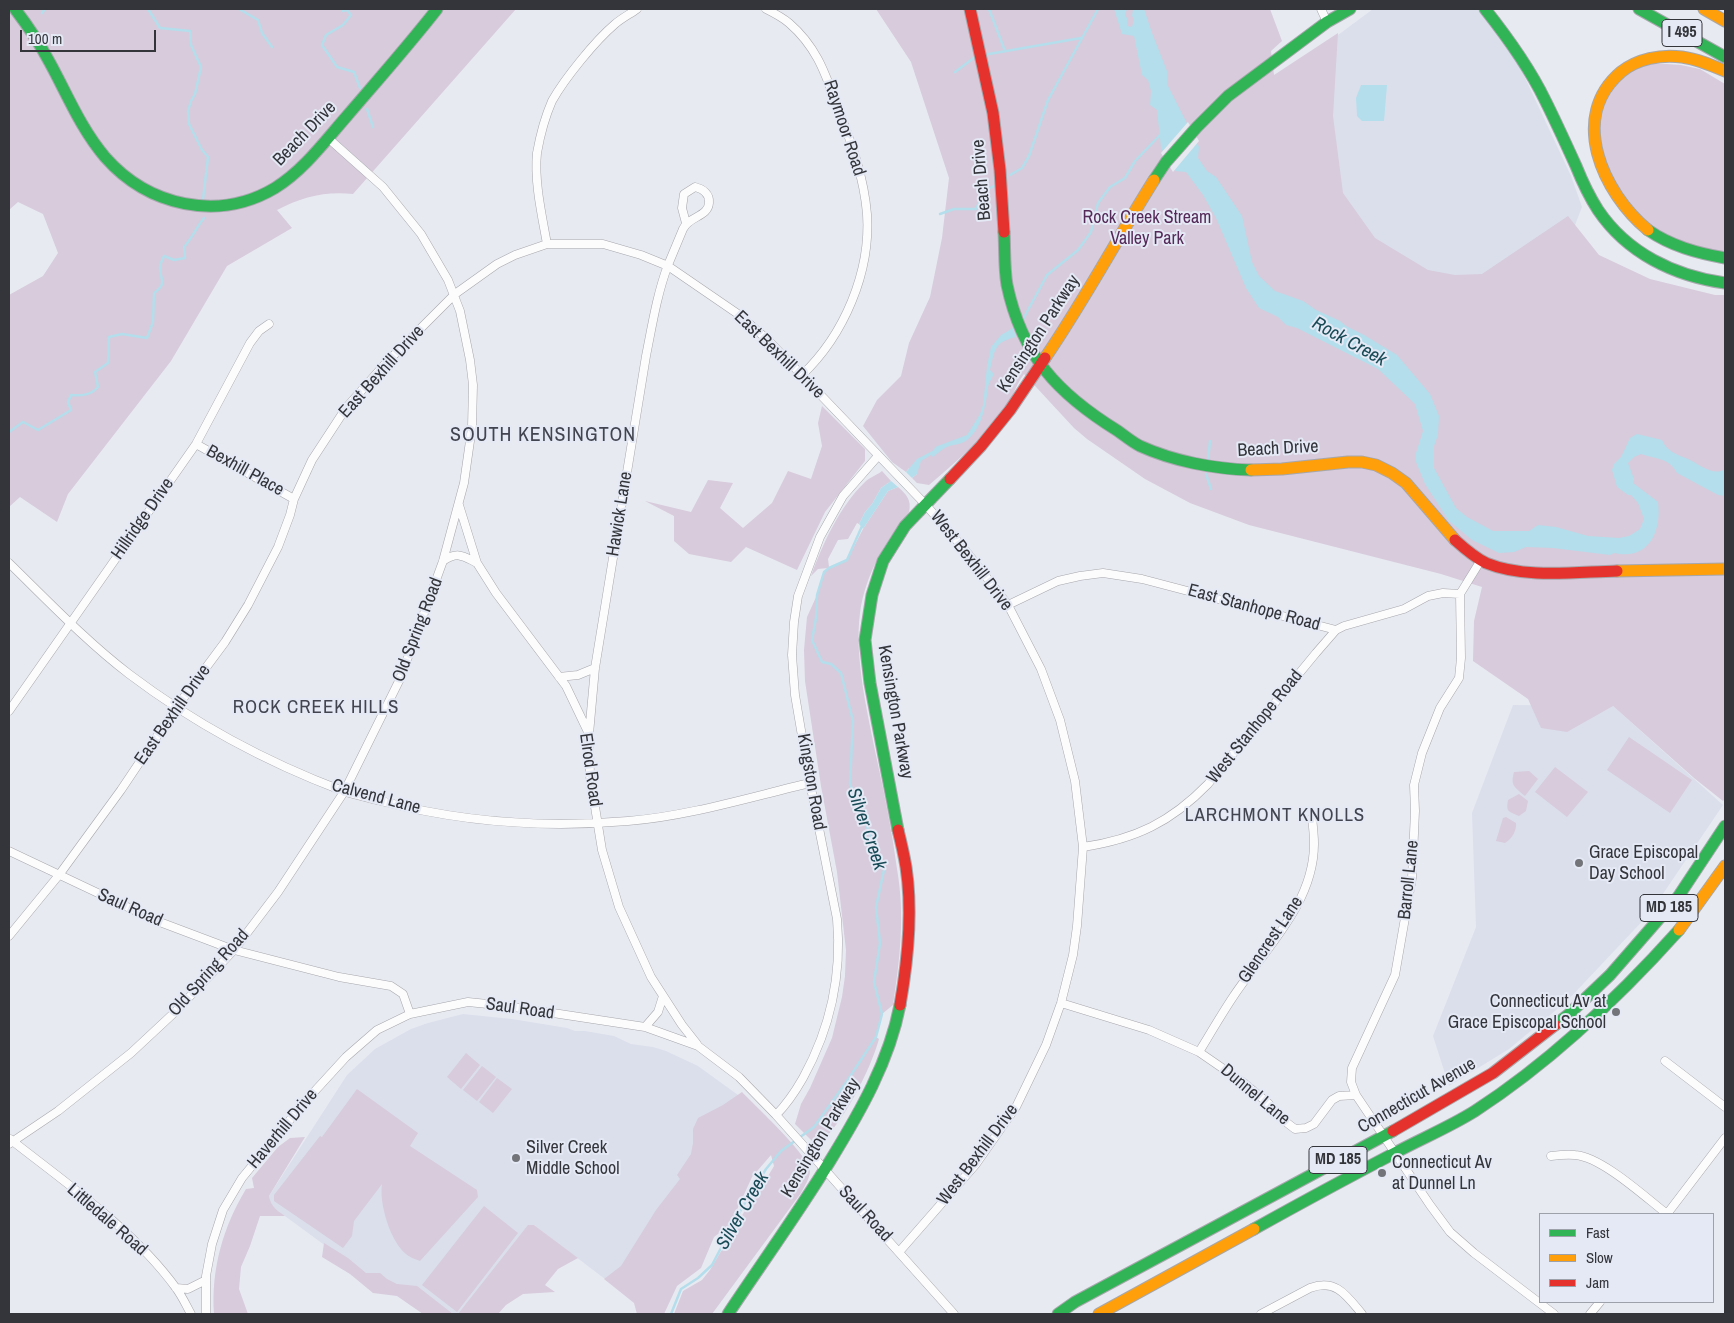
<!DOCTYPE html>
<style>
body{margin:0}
#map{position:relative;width:1734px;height:1323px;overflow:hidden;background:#e8eaf1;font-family:"Archivo Narrow",sans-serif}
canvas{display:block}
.frame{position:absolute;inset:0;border:10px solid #33353a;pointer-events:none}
.legend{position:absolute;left:1539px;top:1213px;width:175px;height:90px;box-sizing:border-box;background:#e4e9f5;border:1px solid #9da1aa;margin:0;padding:6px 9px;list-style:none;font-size:15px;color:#33353a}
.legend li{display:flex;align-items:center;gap:10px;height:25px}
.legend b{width:25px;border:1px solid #9da1aa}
.scale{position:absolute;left:20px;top:30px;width:136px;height:22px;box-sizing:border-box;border:2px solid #33353a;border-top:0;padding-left:6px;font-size:15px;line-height:18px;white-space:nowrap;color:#33353a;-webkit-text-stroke:4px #e4e9f5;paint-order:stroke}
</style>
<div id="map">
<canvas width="1734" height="1323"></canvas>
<div class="frame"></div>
<ul class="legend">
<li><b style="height:6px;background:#30b455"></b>Fast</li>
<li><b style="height:6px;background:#ff9f0a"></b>Slow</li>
<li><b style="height:6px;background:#e5322d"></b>Jam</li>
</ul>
<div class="scale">100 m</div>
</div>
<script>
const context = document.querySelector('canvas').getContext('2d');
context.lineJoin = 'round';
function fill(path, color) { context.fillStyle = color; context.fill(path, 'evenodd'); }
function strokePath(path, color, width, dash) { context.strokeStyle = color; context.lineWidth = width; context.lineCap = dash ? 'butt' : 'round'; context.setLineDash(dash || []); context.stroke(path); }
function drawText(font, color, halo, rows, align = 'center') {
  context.font = font + ' "Archivo Narrow",sans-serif'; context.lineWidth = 4; context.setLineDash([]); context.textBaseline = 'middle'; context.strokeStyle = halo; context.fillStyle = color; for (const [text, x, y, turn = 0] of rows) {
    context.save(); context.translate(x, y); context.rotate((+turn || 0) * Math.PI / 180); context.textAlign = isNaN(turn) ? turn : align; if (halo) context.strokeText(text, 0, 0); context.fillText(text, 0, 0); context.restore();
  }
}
const built = new Path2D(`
 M 1373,9 L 1477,9 L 1500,36 L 1519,65 L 1571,176 L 1582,207 L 1570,238 L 1460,296 L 1358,242 L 1291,70 Z
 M 1513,705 L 1613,706 L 1723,805 L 1650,913 L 1567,1001 L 1509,1049 L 1449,1086 L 1433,1036 L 1476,927 L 1472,813 Z
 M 463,1014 L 512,1019 L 567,1028 L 575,1031 L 585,1031 L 614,1036 L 631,1044 L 653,1047 L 666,1051 L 698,1066 L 738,1095 L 769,1122 L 622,1292 L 534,1225 L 461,1314 L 447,1314 L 364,1274 L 274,1208 L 270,1202 L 269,1196 L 347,1075 L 375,1049 L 411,1029 L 428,1023 Z`);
const green = new Path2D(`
 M 9,9 L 516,9 L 353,194 C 325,191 302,197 277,210 L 292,228 L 227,266 L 171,361 L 68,494 L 57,522 L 20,497 L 9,507 L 9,295 L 43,276 L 58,253 L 43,214 L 18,202 L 9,210 Z
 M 876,9 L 1270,9 L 1282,41 L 1271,51 L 1274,75 L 1338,33 L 1333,116 L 1343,193 L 1375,238 L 1428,270 L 1455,275 L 1482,274 L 1568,216 L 1599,255 L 1650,279 L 1715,295 L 1725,295 L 1725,799 L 1723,801 L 1694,778 L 1613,706 L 1567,732 L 1541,728 L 1528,699 L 1473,661 L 1474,621 L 1482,587 L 1441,574 L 1249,525 L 1190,503 L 1145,479 L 1087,439 L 1074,428 L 1024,374 C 1014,387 1012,402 1001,415 C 980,441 954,464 929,485 L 917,483 L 912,478 L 917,474 L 909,468 L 906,472 L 892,462 L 863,426 L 877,400 L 901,376 L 909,343 L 930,297 L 942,238 L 949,178 L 911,62 Z
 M 1651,63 L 1681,65 L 1700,69 L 1725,84 L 1725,252 L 1687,247 L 1657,233 L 1632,210 L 1611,179 L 1598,145 L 1599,118 L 1610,89 L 1631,69 Z
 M 822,406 L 865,449 L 865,461 L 825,512 L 797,570 L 746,547 L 731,562 L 689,554 L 674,541 L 674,516 L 645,501 L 691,512 L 708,480 L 733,483 L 720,508 L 743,528 L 772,503 L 788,471 L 811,479 L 822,446 L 818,423 Z
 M 882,471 L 891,481 L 881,488 L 872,504 L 865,512 L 859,524 L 857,523 L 848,539 L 838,540 L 828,559 L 829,567 L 847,560 L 863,529 L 888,491 L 898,487 C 906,494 912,500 909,512 C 885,542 865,575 860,613 C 854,659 868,715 877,760 C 885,796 892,832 897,869 C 905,914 900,960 893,1005 L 882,1014 L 876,1037 L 879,1039 C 870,1071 843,1124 817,1146 L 795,1124 L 801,1104 L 810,1088 L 832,1038 L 842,997 L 845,976 L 846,950 L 837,872 L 821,786 L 805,681 L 804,650 L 807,617 L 817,595 L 824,572 L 828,568 L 818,569 L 811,576 C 823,543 840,506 865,482 C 870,477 877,475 882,471 Z
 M 1629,737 L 1692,780 L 1670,813 L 1607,770 Z
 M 1555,767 L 1588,792 L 1567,817 L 1535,792 Z
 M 1529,771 L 1538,779 L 1525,796 C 1515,787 1510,786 1514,772 Z
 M 1519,794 L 1528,801 L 1526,811 L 1519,816 C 1508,811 1506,812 1508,800 Z
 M 1506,817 L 1516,823 C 1517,830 1512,839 1505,843 L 1496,841 L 1503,818 Z
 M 466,1053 L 480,1065 L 461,1089 L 447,1077 Z
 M 482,1066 L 496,1077 L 477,1101 L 463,1090 Z
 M 497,1078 L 512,1089 L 493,1113 L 479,1102 Z
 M 357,1089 L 418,1133 L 410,1146 L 477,1190 L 478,1197 L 420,1261 C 415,1259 409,1257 406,1254 C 390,1241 379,1203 382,1184 L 354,1221 L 352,1236 L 343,1248 L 274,1201 L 274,1195 L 320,1136 L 322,1137 Z
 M 742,1092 C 755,1106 809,1155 810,1171 C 810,1178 804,1187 801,1193 L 712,1314 L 674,1314 L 683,1291 L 702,1280 L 710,1270 L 757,1190 L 764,1183 L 774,1166 L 771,1155 L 752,1177 L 730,1225 L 714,1237 L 701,1268 L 677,1286 L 664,1314 L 637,1314 L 634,1303 L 604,1279 L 621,1266 L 656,1210 L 680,1179 L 677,1175 L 691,1154 L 693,1143 L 693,1129 L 698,1118 L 723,1105 Z
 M 305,1137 L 269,1196 C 271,1207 277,1210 285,1216 L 260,1216 L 250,1246 L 241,1267 L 239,1289 L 248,1314 L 214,1314 C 211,1269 223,1227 246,1189 L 254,1188 L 252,1178 L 278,1147 L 290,1138 Z
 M 484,1206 L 518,1233 L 457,1312 L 422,1285 Z
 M 528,1225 L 534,1225 L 578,1258 L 558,1269 L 545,1285 L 555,1292 L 523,1294 L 506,1305 L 498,1314 L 458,1314 Z
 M 324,1243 L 348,1258 L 366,1273 L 380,1273 L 387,1279 L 397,1284 L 417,1286 L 453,1314 L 423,1314 L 397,1296 L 373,1293 L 350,1274 L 322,1257 Z`);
const water = new Path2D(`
 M 1114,9 L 1127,9 L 1125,15 L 1127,18 L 1127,26 L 1132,27 L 1134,19 L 1132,16 L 1133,9 L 1144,9 L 1152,33 L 1167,71 L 1167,84 L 1199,147 L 1198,158 L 1207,171 L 1216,177 L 1242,216 L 1252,262 L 1259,276 L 1275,291 L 1303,301 L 1316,310 L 1340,321 L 1346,326 L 1364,335 L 1397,355 L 1430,394 L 1439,416 L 1438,435 L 1434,446 L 1434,468 L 1456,508 L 1467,517 L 1493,531 L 1529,531 L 1538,525 L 1556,527 L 1588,536 L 1619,538 L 1629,536 L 1640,529 L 1644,519 L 1638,503 L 1631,495 L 1628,495 L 1617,487 L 1612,470 L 1614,464 L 1621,457 L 1630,438 L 1637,434 L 1662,440 C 1666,451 1678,455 1688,459 C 1699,464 1713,477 1725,469 L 1725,496 L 1718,495 L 1677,473 C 1669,457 1654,459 1641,454 L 1634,457 L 1628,463 L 1634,479 L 1633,483 L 1658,502 C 1662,532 1648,561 1614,553 L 1610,555 L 1553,548 L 1526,547 L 1514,552 L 1499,553 L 1472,540 L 1449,521 L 1425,484 L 1416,462 L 1416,453 L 1423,431 L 1415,404 L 1378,369 L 1297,328 L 1286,325 L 1278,317 L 1259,308 L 1246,288 L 1216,218 L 1203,195 L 1186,172 L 1175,171 L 1161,148 L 1157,110 L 1150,105 L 1151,91 L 1148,80 L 1142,75 L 1134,36 L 1122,34 Z
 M 1361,85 L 1387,85 L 1384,121 L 1362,121 L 1357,116 L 1356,98 Z
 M 1013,328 L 1016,337 C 994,342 995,350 990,370 L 994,374 C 992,378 988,384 988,388 C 986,404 982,429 967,440 C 962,445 951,444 945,448 C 941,450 937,454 933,457 L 931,455 L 921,461 L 917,474 L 912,478 L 906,472 L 917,459 L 934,450 L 935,447 L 967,435 L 980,414 L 983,405 L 987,366 L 991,347 L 1001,335 Z
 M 891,481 L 898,487 L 888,491 L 863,529 L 859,524 L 865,512 L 872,504 L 881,488 Z`);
const pier = new Path2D(`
 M 1188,122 L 1199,141 L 1173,172 L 1161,153 Z`);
const stream = new Path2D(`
 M 148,9 L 160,28 L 190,31 L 191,45 L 201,67 L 195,94 L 191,101 L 188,111 L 189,124 L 202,150 L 208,157 L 203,199
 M 239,9 L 258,20 L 262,33 L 272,47
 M 343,9 L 343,11 L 347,10 L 351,15 L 343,25 L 326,35 L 322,45 L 337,67 L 354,72 L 360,88
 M 989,9 L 1005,51
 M 42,13 L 45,9
 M 989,54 L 1081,38
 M 955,72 L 975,57
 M 367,109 L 373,127
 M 1010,175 L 1022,168 L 1029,156 L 1048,100 L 1098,9
 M 988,189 L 994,186
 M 940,214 L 954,209 L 976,209 L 984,192
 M 1022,321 L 1047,275 L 1078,250 L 1091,232 L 1098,203 L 1110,187 L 1125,178 L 1135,161 L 1160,135
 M 9,432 L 23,422 L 38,430 L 71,410 L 68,402 L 71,395 C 82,396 91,395 98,387 L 95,372 L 108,363 L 109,337 L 122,334 L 147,338 L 153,322 L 154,293 C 168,283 160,280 160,268 C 160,265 162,260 164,256 L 174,260 L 185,258 L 184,247 C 192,238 196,228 204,218
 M 1208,460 L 1210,441
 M 1206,474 L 1211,489
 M 671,1314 L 681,1289 L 698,1278 L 712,1265 L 743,1206 L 766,1169 L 781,1151 L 814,1127 L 847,1081 L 876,1037 L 882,1014 L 874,982 L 880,943 L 876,907 L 884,870 L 850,784 L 853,721 L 841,673 L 831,664 L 822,662 L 812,640 L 816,618 L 817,595 L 824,572 L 829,568 L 847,560 L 862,526`);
const street = new Path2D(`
 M 766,9 C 774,13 782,17 789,23 C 818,48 826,76 839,111 C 852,144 864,178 867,214 C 871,272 844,335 802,375
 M 1321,9 L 1327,22
 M 547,244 C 542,216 534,181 537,153 C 540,136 545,117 552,101 C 565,78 595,41 615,24 C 622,18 630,14 637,9
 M 196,444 L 294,499
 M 459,505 L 477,563 L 496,593 L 566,686 L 589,734 L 590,776 L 602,850 L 619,907 L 651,977 L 682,1025 L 697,1044
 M 443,561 C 458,551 463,556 477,563
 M 9,563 C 48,601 86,641 129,674 C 195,724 266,762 343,791 C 355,795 369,798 381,801 C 461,822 546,828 628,821 C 689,816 750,797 810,783
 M 1460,594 L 1461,658 L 1459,678 L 1440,708 L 1422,753 L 1414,785 L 1415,811 L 1412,878 L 1395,975 L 1352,1068 L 1351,1082 L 1356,1095 L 1430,1205 L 1450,1232 L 1474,1253 L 1554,1314
 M 1008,605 L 1058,581 L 1080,576 L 1103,573 L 1142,579 L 1336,630 L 1344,626 L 1404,609 L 1428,596 L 1443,593 L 1460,594 L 1481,560
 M 559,677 L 578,675 L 595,668
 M 9,711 L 196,444 L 250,343 L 259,331 L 269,324
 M 589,734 L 595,668 L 646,356 C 652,326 657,294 668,265 C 673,253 678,241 683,229 C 689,216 708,217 709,203 C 710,194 703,189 695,187 L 684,194 L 682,208 L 686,223
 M 1083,847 C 1136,839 1171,822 1208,784 L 1316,653 L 1336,630
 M 9,851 L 157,921 L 234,950 L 339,977 L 391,986 L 403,994 L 410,1014
 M 9,936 L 59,875 L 121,790 L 176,708 L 225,642 L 248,605 L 278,547 L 290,515 L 294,499 L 312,460 L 346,408 L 385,364 L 455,294 L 497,264 L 515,255 L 547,244 L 603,244 L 641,255 L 668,266 L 738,314 L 769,341 L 925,504 L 966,551 L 1008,605 L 1041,669 L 1060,720 L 1075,781 L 1083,847 L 1077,926 L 1073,955 L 1061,1003 L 1046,1045 L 1016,1107 L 976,1164 L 899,1252
 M 1061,1003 L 1149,1030 L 1199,1052 L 1244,1083 L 1268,1103 L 1282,1119 L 1295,1129 L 1306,1128 L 1314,1124 L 1332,1100 L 1339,1096 L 1356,1095
 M 645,1027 L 658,1012 L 663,996
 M 1199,1052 C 1210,1034 1221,1015 1233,997 C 1264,950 1314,904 1314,844 C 1314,835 1313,826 1312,818
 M 1665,1061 L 1725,1107
 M 776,1115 C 787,1104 795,1092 803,1078 C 830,1029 842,975 837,919 L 810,783 L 795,695 L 792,655 L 794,622 L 798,596 L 820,537 L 843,496 L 878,456
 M 10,1139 C 67,1184 133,1229 176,1288 C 182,1296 186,1305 191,1314
 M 9,1144 L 58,1111 L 131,1053 L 175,1012 L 234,950 L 278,892 L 344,792 L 400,679 L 443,561 L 464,483 L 472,427 L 473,385 L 470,360 L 460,311 L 448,280 L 421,234 L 383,187 L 328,138
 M 1551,1156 C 1559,1155 1567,1154 1575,1155 C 1602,1157 1645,1197 1667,1214 L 1725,1138
 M 176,1288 L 188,1289 L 206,1280
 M 206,1314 L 206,1276 L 212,1244 L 223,1210 L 242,1178 L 303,1104 L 346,1057 L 377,1030 L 410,1014 L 468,1002 L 507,1006 L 645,1027 L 698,1046 L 739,1077 L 776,1115 L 954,1314
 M 1261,1314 L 1310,1288 C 1336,1278 1347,1296 1362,1314
 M 1590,1314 L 1600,1302`);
const fast = new Path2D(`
 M 15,9 C 28,26 40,44 50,63 C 67,94 81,129 105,157 C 148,206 218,222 275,188 C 304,170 325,141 347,116 C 377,81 408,46 437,9
 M 1485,9 C 1508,38 1529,67 1545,100 C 1556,122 1566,144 1576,166 C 1582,181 1589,196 1598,210 C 1627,253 1674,276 1725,283
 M 1639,9 L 1725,57
 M 1154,180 L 1166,162 L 1197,127 L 1228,96 L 1327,22 L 1350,9
 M 1648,230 C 1671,246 1697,253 1725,258
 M 1004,232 C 1005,249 1004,268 1007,285 C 1022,356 1058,394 1118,431 C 1125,436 1132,442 1140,446 C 1173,461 1214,469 1251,470
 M 898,830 L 870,683 L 865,640 L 872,595 L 883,561 L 905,526 L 950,479
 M 1555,1025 L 1569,1014 L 1610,975 L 1678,897 L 1725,826
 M 1254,1229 C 1299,1204 1345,1179 1391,1155 C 1418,1140 1448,1128 1475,1111 C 1552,1061 1618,998 1679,930
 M 728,1314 C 762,1263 798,1213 830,1161 C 860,1112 889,1062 900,1005
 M 1058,1314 L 1075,1302 L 1393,1131`);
const slow = new Path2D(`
 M 1704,9 L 1725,21
 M 1648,230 C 1603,193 1568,117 1621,72 C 1637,59 1661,54 1682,57 C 1697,59 1711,65 1725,71
 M 1045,358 C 1084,301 1117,239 1154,180
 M 1251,470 L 1282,469 L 1348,462 L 1362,462 L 1376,465 L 1392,473 L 1406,483 L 1455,540
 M 1617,571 L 1725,569
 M 1679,930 L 1725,866
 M 1099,1314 L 1254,1229`);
const jam = new Path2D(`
 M 970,9 L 993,113 L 1000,170 L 1004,232
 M 950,479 L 981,446 L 1010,410 L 1045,358
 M 1455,540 C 1465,549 1474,557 1486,563 C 1525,579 1575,572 1617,571
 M 898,830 C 901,842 904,855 906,867 C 913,913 908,960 900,1005
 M 1393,1131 L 1493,1073 L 1555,1025`);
const markers = [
 [1579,863,5,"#72747a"],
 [1616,1012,5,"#72747a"],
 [516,1158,5,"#72747a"],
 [1382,1173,5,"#72747a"]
];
const shields = [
 [1682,33,40],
 [1669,908,58],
 [1338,1160,58]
];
const shieldNames = [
 ["I 495",1682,33],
 ["MD 185",1669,908],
 ["MD 185",1338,1160]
];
const streetNames = [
 ["Raymoor Road",844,128,72],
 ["Beach Drive",305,134,-46],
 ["Beach Drive",982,180,-95],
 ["Kensington Parkway",1039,334,-57],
 ["East Bexhill Drive",779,355,44],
 ["East Bexhill Drive",382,372,-48],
 ["Beach Drive",1278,449,-3],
 ["Bexhill Place",245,471,29],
 ["Hawick Lane",620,514,-81],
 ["Hillridge Drive",143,519,-55],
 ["West Bexhill Drive",971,561,52],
 ["East Stanhope Road",1254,608,15],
 ["Old Spring Road",418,630,-69],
 ["Kensington Parkway",895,712,80],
 ["East Bexhill Drive",173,715,-55],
 ["West Stanhope Road",1255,727,-51],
 ["Elrod Road",590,770,82],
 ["Kingston Road",811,782,80],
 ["Calvend Lane",376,797,15],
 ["Barroll Lane",1409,880,-84],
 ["Saul Road",130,908,24],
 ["Glencrest Lane",1271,940,-56],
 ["Old Spring Road",209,973,-48],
 ["Saul Road",520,1009,8],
 ["Dunnel Lane",1255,1095,40],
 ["Connecticut Avenue",1417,1096,-30],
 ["Haverhill Drive",283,1129,-50],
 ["Kensington Parkway",821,1138,-59],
 ["West Bexhill Drive",978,1155,-53],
 ["Saul Road",865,1214,47],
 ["Littledale Road",107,1220,41]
];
const parkNames = [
 ["Rock Creek Stream",1147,218],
 ["Valley Park",1147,239]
];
const poiNames = [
 ["Grace Episcopal",1589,853],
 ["Day School",1589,874],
 ["Connecticut Av at",1606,1002,"right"],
 ["Grace Episcopal School",1606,1023,"right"],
 ["Silver Creek",526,1148],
 ["Middle School",526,1169],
 ["Connecticut Av",1392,1163],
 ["at Dunnel Ln",1392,1184]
];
const waterNames = [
 ["Rock Creek",1349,342,29],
 ["Silver Creek",866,829,71],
 ["Silver Creek",743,1211,-60]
];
const neighbourhoodNames = [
 ["ROCK CREEK HILLS",316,708],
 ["LARCHMONT KNOLLS",1275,816]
];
const quarterNames = [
 ["SOUTH KENSINGTON",543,436]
];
fill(built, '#dbdfec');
fill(green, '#d7cbdc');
fill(water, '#b4deeb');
fill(pier, '#e8eaf1');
strokePath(stream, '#b4deeb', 2.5);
strokePath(street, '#a6a7ac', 9);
strokePath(fast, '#a6a7ac', 13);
strokePath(slow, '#a6a7ac', 13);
strokePath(jam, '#a6a7ac', 13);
strokePath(street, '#fcfcfd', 8);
strokePath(fast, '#30b455', 11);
strokePath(slow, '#ff9f0a', 11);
strokePath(jam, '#e5322d', 11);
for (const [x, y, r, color] of markers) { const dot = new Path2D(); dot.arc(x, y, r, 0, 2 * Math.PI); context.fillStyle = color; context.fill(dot); strokePath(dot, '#e4e9f5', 2); }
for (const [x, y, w] of shields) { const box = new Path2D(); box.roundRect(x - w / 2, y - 13.5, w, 27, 4); context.fillStyle = '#e4e9f5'; context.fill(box); strokePath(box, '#33353a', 1); }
drawText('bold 16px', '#33353a', null, shieldNames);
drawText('18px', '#33353a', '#e4e9f5', streetNames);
drawText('18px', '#552a58', '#e4e9f5', parkNames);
drawText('18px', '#33353a', '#e4e9f5', poiNames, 'left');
drawText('italic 19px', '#184b56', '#e4e9f5', waterNames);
context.letterSpacing = '1px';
drawText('19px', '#42454f', '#e4e9f5', neighbourhoodNames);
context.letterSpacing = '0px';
context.letterSpacing = '1px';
drawText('20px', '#42454f', '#e4e9f5', quarterNames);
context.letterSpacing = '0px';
</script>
